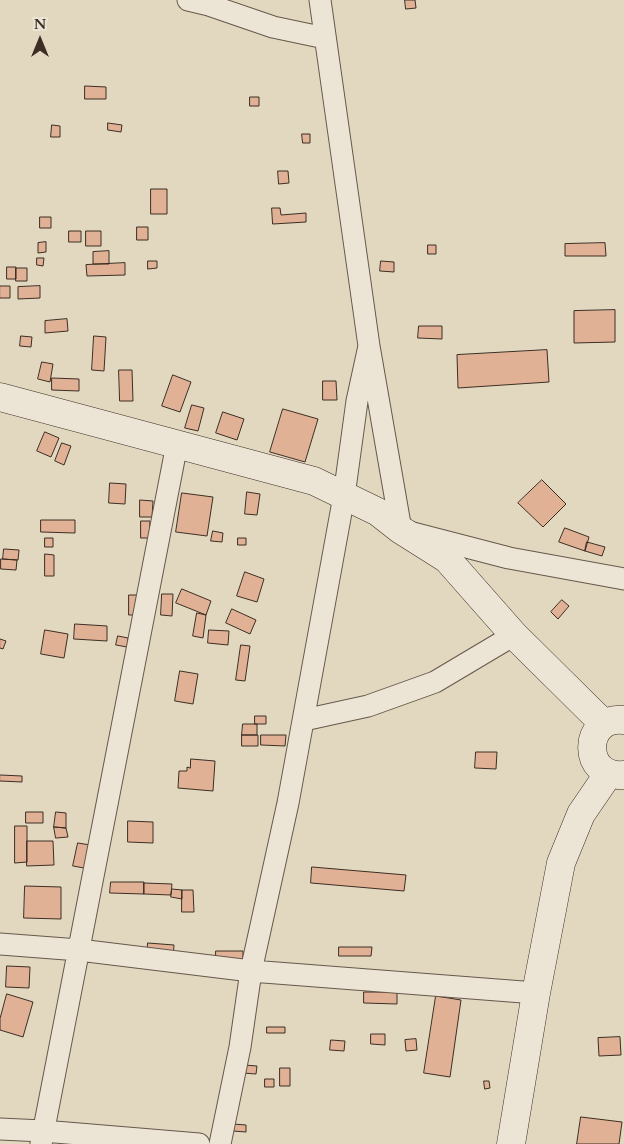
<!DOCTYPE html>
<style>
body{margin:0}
#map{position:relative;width:624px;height:1144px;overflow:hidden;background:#e2d7bf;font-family:Cardo,serif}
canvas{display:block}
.north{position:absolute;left:15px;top:15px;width:50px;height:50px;-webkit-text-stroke:4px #ece5d5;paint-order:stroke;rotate:0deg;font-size:14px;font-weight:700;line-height:20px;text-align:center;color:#3c2e24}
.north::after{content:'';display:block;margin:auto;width:18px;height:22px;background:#3c2e24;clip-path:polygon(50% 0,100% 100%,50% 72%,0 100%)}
</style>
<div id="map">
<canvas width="624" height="1144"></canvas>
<div class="north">N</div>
</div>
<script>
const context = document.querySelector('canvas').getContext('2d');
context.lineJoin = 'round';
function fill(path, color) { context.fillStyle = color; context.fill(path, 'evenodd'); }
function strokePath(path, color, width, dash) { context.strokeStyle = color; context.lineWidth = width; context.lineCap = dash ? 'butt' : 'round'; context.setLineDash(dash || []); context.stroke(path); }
const building = new Path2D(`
 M 405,0 L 415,0 L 416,8 L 406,9 Z
 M 85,86 L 106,87 L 106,99 L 85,99 Z
 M 250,97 L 259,97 L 259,106 L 250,106 Z
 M 108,123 L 122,125 L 121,132 L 108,130 Z
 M 52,125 L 60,126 L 60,137 L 51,137 Z
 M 302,134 L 310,134 L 310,143 L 303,143 Z
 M 278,171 L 288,171 L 289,183 L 279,184 Z
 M 151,189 L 167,189 L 167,214 L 151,214 Z
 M 272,208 L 280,208 L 281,215 L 306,213 L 306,222 L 273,224 Z
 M 40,217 L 51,217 L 51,228 L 40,228 Z
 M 137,227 L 148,227 L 148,240 L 137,240 Z
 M 69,231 L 81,231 L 81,242 L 69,242 Z
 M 86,231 L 101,231 L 101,246 L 86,246 Z
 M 46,242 L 46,252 L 38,253 L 38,243 Z
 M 605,243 L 606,256 L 565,256 L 565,244 Z
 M 428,245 L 436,245 L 436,254 L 428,254 Z
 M 109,251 L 109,264 L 93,264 L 93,252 Z
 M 37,258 L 44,258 L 43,266 L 37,265 Z
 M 148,261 L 157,261 L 157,268 L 148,269 Z
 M 381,261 L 394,262 L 394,272 L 380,271 Z
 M 125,263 L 125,275 L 87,276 L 86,265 Z
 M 7,267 L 16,267 L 16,279 L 7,279 Z
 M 16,268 L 27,268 L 27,281 L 16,281 Z
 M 0,286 L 10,286 L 10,298 L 0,298 Z
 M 40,286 L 40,298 L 18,299 L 18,287 Z
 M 615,310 L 615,342 L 574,343 L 574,311 Z
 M 67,319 L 68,331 L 45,333 L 45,321 Z
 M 419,326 L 442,326 L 442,339 L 418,338 Z
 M 21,336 L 32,337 L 31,347 L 20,346 Z
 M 94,336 L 106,337 L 104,371 L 92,370 Z
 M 547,350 L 549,382 L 458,388 L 457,355 Z
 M 42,362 L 53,364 L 50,382 L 38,379 Z
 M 119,370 L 132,370 L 133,401 L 120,401 Z
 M 173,375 L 191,382 L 180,412 L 162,406 Z
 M 52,378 L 79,379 L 79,391 L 52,390 Z
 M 323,381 L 336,381 L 337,400 L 323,400 Z
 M 192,405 L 204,408 L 198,431 L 185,428 Z
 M 283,409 L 318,419 L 305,462 L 270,452 Z
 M 223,412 L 244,419 L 237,440 L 216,433 Z
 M 45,432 L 59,438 L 51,457 L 37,451 Z
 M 62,443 L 71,446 L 64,465 L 55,461 Z
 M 542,480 L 566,504 L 543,527 L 518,503 Z
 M 110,483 L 126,484 L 125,504 L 109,503 Z
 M 247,492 L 260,494 L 257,515 L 245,514 Z
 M 182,493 L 213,497 L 207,536 L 176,532 Z
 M 140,500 L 153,501 L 152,517 L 140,517 Z
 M 41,520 L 75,520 L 75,533 L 41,532 Z
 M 141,521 L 150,521 L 149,538 L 141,538 Z
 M 565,528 L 589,537 L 585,551 L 559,542 Z
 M 213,531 L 223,533 L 222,542 L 211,541 Z
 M 45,538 L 53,538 L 53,547 L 45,547 Z
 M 238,538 L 246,538 L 246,545 L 238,545 Z
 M 587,542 L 605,547 L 602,556 L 585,551 Z
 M 4,549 L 19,550 L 18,560 L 3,559 Z
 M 45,554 L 54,555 L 54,576 L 45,576 Z
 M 1,559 L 17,560 L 16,570 L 1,569 Z
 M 245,572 L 264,579 L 257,602 L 237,596 Z
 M 182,589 L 211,601 L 206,615 L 176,603 Z
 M 162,594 L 173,594 L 172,616 L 161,615 Z
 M 129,595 L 137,595 L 137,615 L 129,615 Z
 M 562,600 L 569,606 L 558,619 L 551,612 Z
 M 232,609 L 256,620 L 250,634 L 226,623 Z
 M 197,613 L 206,615 L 203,638 L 193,636 Z
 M 75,624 L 107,626 L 107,641 L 74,639 Z
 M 45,630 L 68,634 L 64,658 L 41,654 Z
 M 209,630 L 229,631 L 228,645 L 208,643 Z
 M 118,636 L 128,638 L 127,647 L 116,645 Z
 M 0,639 L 6,641 L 3,649 L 0,648 Z
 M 241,645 L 250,646 L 245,681 L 236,680 Z
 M 180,671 L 198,674 L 193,704 L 175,701 Z
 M 255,716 L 266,716 L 266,724 L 255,724 Z
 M 243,724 L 257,724 L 257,735 L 242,735 Z
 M 242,735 L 258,735 L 258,746 L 242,746 Z
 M 261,735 L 286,735 L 285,746 L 261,745 Z
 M 476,752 L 497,752 L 496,769 L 475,768 Z
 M 191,759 L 215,761 L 213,791 L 178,788 L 179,771 L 187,771 L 187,767 L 190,768 Z
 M 0,775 L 22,776 L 22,782 L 0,781 Z
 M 26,812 L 43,812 L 43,823 L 26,823 Z
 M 56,812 L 66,813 L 66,828 L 54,827 Z
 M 128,821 L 153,822 L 153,843 L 128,842 Z
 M 15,826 L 27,826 L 27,862 L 15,863 Z
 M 54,827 L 66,828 L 68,837 L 56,838 Z
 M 27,841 L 53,841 L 54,865 L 27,866 Z
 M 78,843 L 90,845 L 84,868 L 73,866 Z
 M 312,867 L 406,875 L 404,891 L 311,883 Z
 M 111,882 L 144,882 L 144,894 L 110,893 Z
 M 144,883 L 172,884 L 171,895 L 144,894 Z
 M 25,886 L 61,887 L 61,919 L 24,918 Z
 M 172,889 L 182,890 L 182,899 L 171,897 Z
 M 182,890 L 193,890 L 194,912 L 182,912 Z
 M 148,943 L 174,945 L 173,958 L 147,955 Z
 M 339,947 L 372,947 L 371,956 L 339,956 Z
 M 216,951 L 243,951 L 243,962 L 216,963 Z
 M 7,966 L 30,967 L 29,988 L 6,987 Z
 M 364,992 L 397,992 L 397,1004 L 364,1003 Z
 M 7,994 L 33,1002 L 23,1037 L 0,1030 L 0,1019 Z
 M 436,996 L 461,1000 L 450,1077 L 424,1073 Z
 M 267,1027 L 285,1027 L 285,1033 L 267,1033 Z
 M 371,1034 L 385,1034 L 385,1045 L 371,1044 Z
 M 620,1037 L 621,1055 L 599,1056 L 598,1038 Z
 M 416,1039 L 417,1050 L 406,1051 L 405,1040 Z
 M 331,1040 L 345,1041 L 344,1051 L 330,1050 Z
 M 244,1065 L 257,1066 L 256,1074 L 243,1073 Z
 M 280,1068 L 290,1068 L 290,1086 L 280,1086 Z
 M 265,1079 L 274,1079 L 274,1087 L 265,1087 Z
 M 484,1081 L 489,1081 L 490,1088 L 485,1089 Z
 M 581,1117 L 622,1122 L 619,1144 L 577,1144 Z
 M 233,1124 L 246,1125 L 246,1132 L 233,1131 Z`);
const street = new Path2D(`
 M 188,0 L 209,5 L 273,27 L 325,38
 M 320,0 L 369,346 L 401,530 L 509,558 L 624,579
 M 304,720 L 368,706 L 435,682 L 514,635
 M 0,944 L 79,950 L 251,971 L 536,993
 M 0,1129 L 43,1131 L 199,1144
 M 41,1144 L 177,444
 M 220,1144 L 240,1047 L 251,971 L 288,803 L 344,496 L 357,401 L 369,346`);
const secondary = new Path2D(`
 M 0,397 L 314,481 L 378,512 L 401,530 L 447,559 L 514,635 L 604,724
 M 624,720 C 582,715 581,779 624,775
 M 511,1144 L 536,993 L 561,863 L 581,814 L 609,773`);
fill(building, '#e1b196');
strokePath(building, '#3c2e24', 1);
strokePath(street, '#66584b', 23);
strokePath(secondary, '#3c2e24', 29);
strokePath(street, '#ece5d5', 21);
strokePath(secondary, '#ece5d5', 28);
</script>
